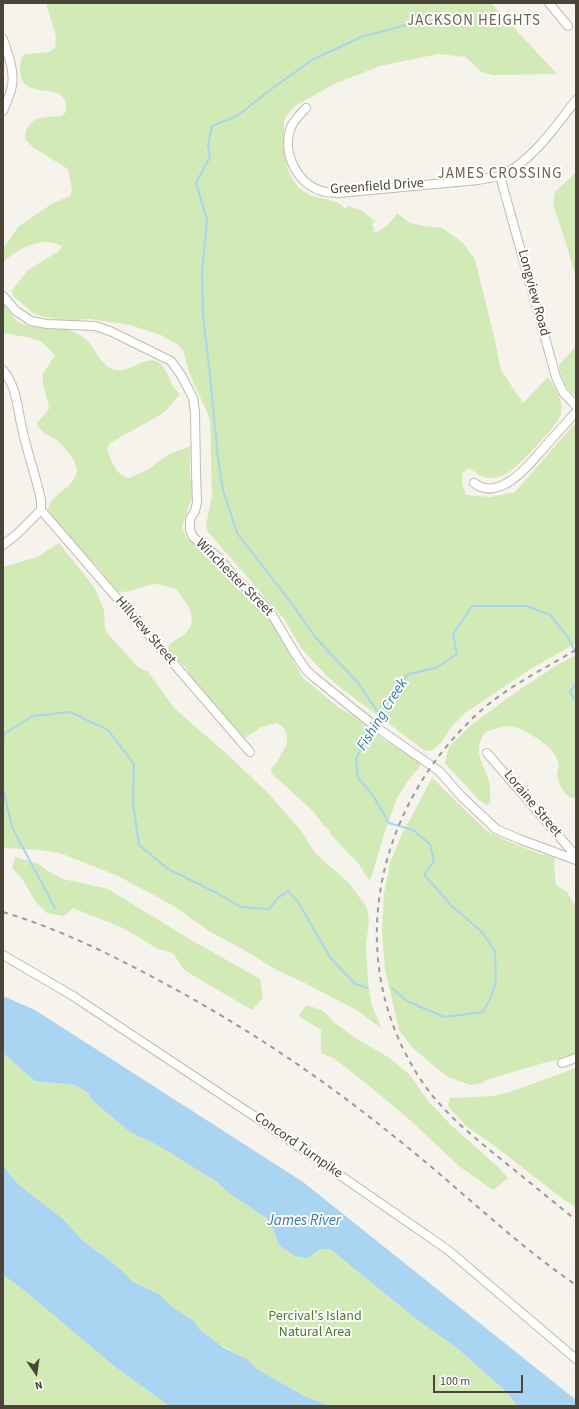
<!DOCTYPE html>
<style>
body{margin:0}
#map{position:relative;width:579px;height:1409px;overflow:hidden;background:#f6f3ec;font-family:"Source Sans 3",sans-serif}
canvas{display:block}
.frame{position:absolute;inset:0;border:4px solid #4b4439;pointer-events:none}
.north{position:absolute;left:16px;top:1353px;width:40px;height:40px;-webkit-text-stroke:3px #fff;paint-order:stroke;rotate:167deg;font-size:11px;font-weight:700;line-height:16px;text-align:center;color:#4b4439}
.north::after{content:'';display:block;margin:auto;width:14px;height:18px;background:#4b4439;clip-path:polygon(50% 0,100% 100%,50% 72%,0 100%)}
.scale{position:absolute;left:433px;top:1375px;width:90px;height:18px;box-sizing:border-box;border:2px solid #4b4439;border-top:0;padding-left:5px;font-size:12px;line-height:14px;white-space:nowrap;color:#4b4439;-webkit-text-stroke:3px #fff;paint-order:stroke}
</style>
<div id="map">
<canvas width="579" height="1409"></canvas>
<div class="frame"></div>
<div class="north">N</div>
<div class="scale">100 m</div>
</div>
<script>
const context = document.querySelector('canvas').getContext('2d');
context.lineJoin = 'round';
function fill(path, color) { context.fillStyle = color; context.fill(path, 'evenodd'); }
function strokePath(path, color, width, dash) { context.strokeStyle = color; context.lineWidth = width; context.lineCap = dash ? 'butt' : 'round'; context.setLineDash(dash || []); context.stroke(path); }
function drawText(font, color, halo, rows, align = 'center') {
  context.font = font + ' "Source Sans 3",sans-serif'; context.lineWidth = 4; context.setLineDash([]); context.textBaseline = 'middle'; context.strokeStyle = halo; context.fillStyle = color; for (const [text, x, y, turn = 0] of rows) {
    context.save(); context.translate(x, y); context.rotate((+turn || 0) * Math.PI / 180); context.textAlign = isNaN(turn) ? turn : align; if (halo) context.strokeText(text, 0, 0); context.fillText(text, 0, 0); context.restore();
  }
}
const green = new Path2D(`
 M 46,3 L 491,3 L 557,74 L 492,75 L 480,71 L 466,57 L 438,54 L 380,66 L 334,84 L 295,106 L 286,116 L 284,122 C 284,147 282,180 308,194 C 314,197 323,198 329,200 C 335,201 342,204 345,209 L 348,206 L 363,211 L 375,222 L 372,224 L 373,226 L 373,227 L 375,229 L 372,233 C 384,230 390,224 397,213 L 410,223 L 424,226 L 442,228 L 462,242 L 475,259 L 494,336 L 501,370 L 523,403 L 548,377 C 555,387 564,400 561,414 C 558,425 521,463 511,471 C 507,474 496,478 491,478 C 483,479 475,472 469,468 L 463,472 L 462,484 L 466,495 L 490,497 L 515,492 L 576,422 L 576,643 L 529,670 L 465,713 L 451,727 L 441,743 L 431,751 L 424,750 L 342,689 L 327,676 L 301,648 L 284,619 L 208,532 L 206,526 L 212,495 L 210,419 L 190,375 L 183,350 L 178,345 L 161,335 L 130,325 L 89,319 L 68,321 L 39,316 L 33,313 L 13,296 L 12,290 L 28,270 L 59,251 L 62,246 C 42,235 19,248 3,262 L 3,249 L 18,227 L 53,203 L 70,196 L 72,190 L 68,169 L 34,148 L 25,139 C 26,115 44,118 61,116 L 66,112 C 70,82 36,97 24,83 C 19,77 20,66 21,58 L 25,54 L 49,52 L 55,48 L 56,36 Z
 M 576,172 L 576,278 L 568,250 L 553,204 L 555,192 Z
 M 3,303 C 7,308 11,315 16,320 C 32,333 61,323 78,334 C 82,336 87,340 90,344 C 97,353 103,367 115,370 C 130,373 146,355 158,362 C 167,367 169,380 174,388 C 175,390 178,392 180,394 C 174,401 169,408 162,414 L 110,443 L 107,448 C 110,458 116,477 129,478 L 147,470 L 169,454 L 191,446 L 190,453 L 190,475 L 193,490 L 192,497 L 182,527 L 186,537 L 210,557 L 235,586 L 268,618 L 276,628 L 302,677 L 339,708 L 352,715 L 384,740 L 420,762 L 421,765 L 408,781 L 397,798 L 384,834 L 371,878 L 369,880 L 358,863 L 331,835 L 329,829 L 325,827 L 313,811 L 272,774 L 271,769 L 277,762 L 287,744 L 286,731 L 282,726 L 276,723 L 261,727 L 245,738 L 200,690 L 185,667 L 168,651 L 168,648 L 169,645 C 175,640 185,635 189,629 C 198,614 184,600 176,589 C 169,587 161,584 154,584 C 141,586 131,593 118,592 L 97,566 L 80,550 L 64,529 L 55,521 L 48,509 C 52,492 73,490 77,471 C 78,462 62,444 55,439 C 51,436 45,435 42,431 C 40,429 38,426 37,423 L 49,409 C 48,397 41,386 43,374 L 55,355 L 42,342 L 32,338 L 3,333 Z
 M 576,346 L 576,396 C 566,390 561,377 559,365 Z
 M 59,543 L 94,587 L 104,610 L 105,629 L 108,634 L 138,667 L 148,672 L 174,708 L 227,754 L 269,794 L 302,832 L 315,853 L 349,883 L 367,908 L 369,921 L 366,945 L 368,983 L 372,1006 L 382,1029 L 358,1011 L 305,983 L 275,969 L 246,951 L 209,931 L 172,905 L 118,876 L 60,853 L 40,850 L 6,848 L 3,846 L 3,567 L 37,557 Z
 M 576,655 L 576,798 C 565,800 558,783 557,774 C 557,771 559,768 559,765 C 559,762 556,757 554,754 C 548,743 520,726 508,726 C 501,726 491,730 485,733 C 474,749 480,758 487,775 C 490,783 491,794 490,803 L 487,805 L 479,800 L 445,763 L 448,750 L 450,746 L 470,726 L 516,692 L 557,665 Z
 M 432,778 L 487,831 L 512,843 L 540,854 L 555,857 L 554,864 L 556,885 L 567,892 L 576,908 L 576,1055 L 540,1064 L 492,1078 L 479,1084 L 470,1085 L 448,1077 L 440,1071 L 412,1047 L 399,1030 L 385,969 L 382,933 L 384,893 L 390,863 L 402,834 Z
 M 15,857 L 39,864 L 46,870 L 63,879 L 108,889 L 191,940 L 260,979 L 263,998 L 252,1010 L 184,970 L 173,953 L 158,949 L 123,928 L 73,908 L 64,916 L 47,913 L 35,901 L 21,877 L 12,868 Z
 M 306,1005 L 322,1010 L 336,1024 L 357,1039 L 388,1057 L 409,1074 L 428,1101 L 452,1126 L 499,1168 L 508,1178 L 493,1190 L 460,1167 L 411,1121 L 373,1089 L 335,1059 L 321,1053 L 321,1030 L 299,1016 Z
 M 3,1053 L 35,1081 L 75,1085 L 87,1092 L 94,1102 L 130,1132 L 159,1146 L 217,1182 L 230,1194 L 266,1218 L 273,1229 L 279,1245 L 308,1258 L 319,1250 L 330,1249 L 416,1319 L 458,1349 L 502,1388 L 518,1406 L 330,1406 L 306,1397 L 257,1369 L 247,1359 L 217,1343 L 199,1329 L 194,1321 L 171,1306 L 159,1294 L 131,1281 L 127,1275 L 109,1260 L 83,1241 L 63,1219 L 19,1185 L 3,1166 Z
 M 576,1068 L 576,1207 L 563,1199 L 496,1147 L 466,1126 L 448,1106 L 450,1098 L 493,1096 L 510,1092 Z
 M 3,1275 L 20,1287 L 114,1366 L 169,1406 L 3,1406 Z`);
const water = new Path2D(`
 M 3,996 L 35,1010 L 303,1182 L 576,1400 L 576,1406 L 518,1406 L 502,1388 L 458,1349 L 416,1319 L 330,1249 L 319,1250 L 308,1258 L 295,1256 L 279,1245 L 273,1229 L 266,1218 L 230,1194 L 217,1182 L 159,1146 L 130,1132 L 94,1102 L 87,1092 L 75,1085 L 35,1081 L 3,1053 Z
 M 3,1166 L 19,1185 L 63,1219 L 83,1241 L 109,1260 L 127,1275 L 131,1281 L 159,1294 L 171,1306 L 194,1321 L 199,1329 L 224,1348 L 247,1359 L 257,1369 L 306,1397 L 330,1406 L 169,1406 L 114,1366 L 20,1287 L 3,1275 Z`);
const stream = new Path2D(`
 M 576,684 L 570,691 L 573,698 L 576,699
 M 379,714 L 359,684 L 316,638 L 290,601 L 237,533 L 223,490 L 218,458 L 209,366 L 203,316 L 202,273 L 207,220 L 196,183 L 210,157 L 208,145 L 212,126 L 237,116 L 270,90 L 312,60 L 361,37 L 406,25
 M 374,723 L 379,714 L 408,674 L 436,668 L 457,654 L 453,634 L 472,606 L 527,606 L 550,615 L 568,637 L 576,653
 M 371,727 L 356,759 L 358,778 L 372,794 L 389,823 L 413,830 L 430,844 L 434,861 L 424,875 L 452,906 L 482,932 L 495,951 L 496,981 L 491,997 L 483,1012 L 444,1017 L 407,1001 L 392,988
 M 3,740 L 5,733 L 33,716 L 70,712 L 108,730 L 134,764 L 133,803 L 139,845 L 168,869 L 217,893 L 241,907 L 269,909 L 278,898 L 288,891 L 298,902 L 330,957 L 355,984 L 368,988
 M 3,788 L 12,827 L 55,908`);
const minor = new Path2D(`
 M 549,3 L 568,26
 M 3,39 C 8,54 16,74 11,90 C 9,97 6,104 3,111
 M 306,108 C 300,114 295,119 291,127 C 281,153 298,187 326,192 C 330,193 334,192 339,193 L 478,180 C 486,178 495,178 502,175 C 532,161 556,126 576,100
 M 500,176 L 556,377 L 563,392 L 576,406
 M 3,296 L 16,311 L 31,321 L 47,324 L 95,326 L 110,331 L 171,361 L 181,375 L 193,398 L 195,412 L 196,473 L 197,502 L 195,511 L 190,519 L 190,530 L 193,537 L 219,558 L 236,579 L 260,601 L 271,613 L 296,655 L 306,670 L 315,678 L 376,727 L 439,771 L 461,796 L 496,829 L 519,839 L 576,860
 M 3,370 C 17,387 17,407 22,428 C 27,452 36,476 41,500 L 41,510
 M 474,483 C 501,504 533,460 549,442 C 558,432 567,422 576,412
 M 41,510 L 250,752
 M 3,545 L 16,535 L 41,510
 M 487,753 L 576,856
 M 3,955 L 73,996 L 266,1124 L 448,1250 L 576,1359
 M 562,1063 L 576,1058`);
const rail = new Path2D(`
 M 576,650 C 538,672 497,692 467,724 C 373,818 345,962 419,1077 C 440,1110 471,1135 502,1160 C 527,1180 551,1200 576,1220
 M 3,912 C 63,930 118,958 173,988 C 250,1030 323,1079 391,1134 C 454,1183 510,1240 576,1285`);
const streetNames = [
 ["Greenfield Drive",377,187,-4],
 ["Longview Road",533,293,75],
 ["Winchester Street",234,578,45],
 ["Hillview Street",145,631,49],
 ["Loraine Street",532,804,50],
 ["Concord Turnpike",298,1146,35]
];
const parkNames = [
 ["Percival's Island",315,1317],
 ["Natural Area",315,1333]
];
const neighbourhoodNames = [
 ["JACKSON HEIGHTS",474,22],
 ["JAMES CROSSING",500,175]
];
const waterNames = [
 ["Fishing Creek",383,715,-58],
 ["James River",304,1222]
];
fill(green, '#d2eab5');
fill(water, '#a9d4f2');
strokePath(stream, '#a9d4f2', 2);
strokePath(minor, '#c2bbae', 10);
strokePath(minor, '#fff', 8);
strokePath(rail, '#9a9a9a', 2, [5, 5]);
drawText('14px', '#4b4439', '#fff', streetNames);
drawText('14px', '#4a7f2a', '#fff', parkNames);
context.letterSpacing = '1px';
drawText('15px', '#6e6250', '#fff', neighbourhoodNames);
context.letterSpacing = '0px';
drawText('italic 15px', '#2e7ab2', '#fff', waterNames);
</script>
